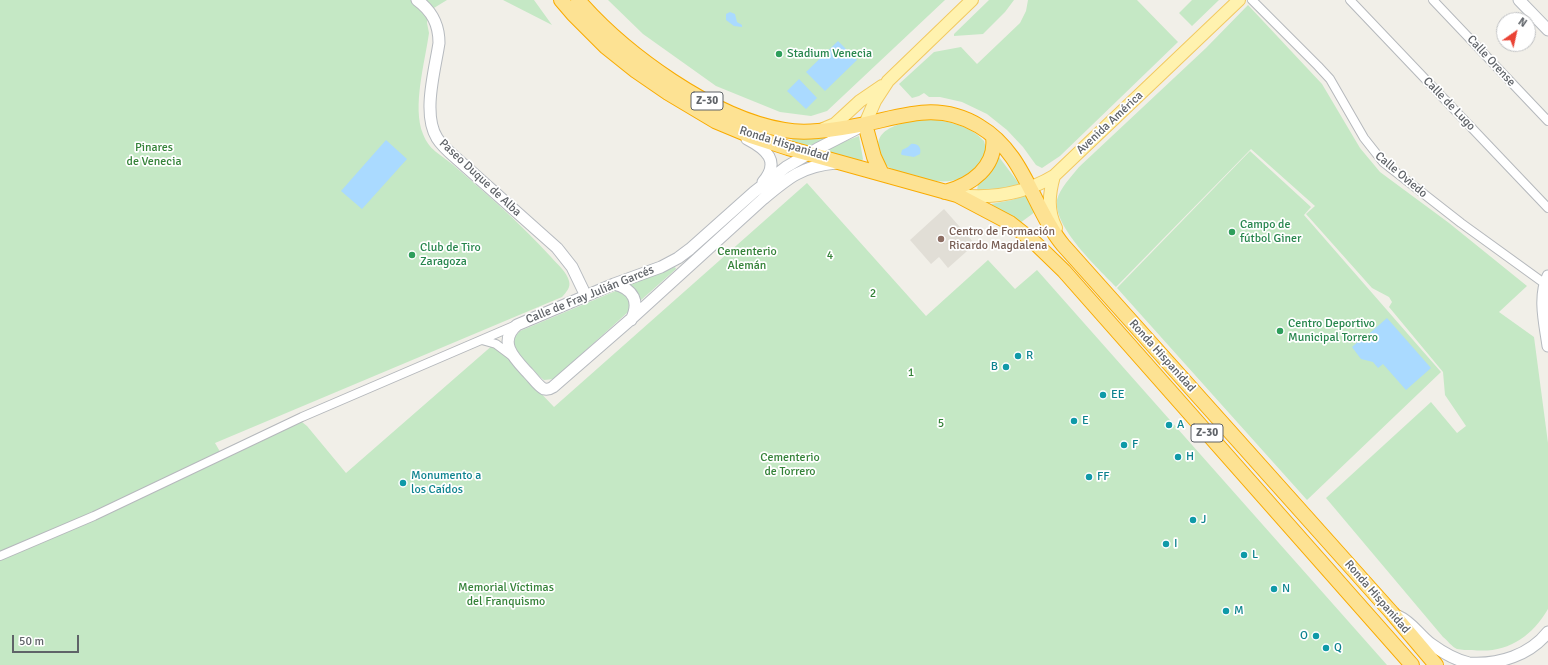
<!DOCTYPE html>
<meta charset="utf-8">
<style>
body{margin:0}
#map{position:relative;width:1548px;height:665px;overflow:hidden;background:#f1efe8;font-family:Signika,sans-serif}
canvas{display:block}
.north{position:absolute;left:1496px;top:12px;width:40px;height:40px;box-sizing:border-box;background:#fff;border:1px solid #bfc1c3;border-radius:50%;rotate:34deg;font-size:11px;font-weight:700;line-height:16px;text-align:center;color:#5f6368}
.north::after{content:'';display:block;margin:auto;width:14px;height:18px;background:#ea4335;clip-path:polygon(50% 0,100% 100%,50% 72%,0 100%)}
.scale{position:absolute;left:12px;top:635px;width:67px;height:18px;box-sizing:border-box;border:2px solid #5f6368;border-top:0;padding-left:5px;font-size:12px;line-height:14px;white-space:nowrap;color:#5f6368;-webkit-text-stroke:3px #fff;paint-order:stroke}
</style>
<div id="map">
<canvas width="1548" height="665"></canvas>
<div class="north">N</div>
<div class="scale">50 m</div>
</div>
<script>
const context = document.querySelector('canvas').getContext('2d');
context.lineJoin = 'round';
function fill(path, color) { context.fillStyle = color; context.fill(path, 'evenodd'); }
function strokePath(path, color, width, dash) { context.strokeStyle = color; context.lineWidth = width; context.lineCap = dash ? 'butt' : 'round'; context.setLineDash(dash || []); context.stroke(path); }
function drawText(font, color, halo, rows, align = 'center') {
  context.font = font + ' Signika,sans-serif'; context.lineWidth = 3.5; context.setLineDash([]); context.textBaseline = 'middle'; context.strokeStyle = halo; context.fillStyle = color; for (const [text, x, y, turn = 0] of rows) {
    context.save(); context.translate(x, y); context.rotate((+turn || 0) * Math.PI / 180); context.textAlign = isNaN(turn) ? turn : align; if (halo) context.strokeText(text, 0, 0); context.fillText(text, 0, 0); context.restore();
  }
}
const education = new Path2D(`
 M 944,209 L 975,244 L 948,268 L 939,257 L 931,264 L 910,240 Z`);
const green = new Path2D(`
 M 0,0 L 447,0 L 429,11 L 427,23 L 429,33 C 425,62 412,107 423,134 C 429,150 440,154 452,164 C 486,193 521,224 551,257 C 557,264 567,272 569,281 C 571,288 566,292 562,297 L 215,443 L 222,455 L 298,419 L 307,426 L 346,473 L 494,344 L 554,407 L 807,183 L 926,316 L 988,260 L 1015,289 L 1037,270 L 1387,665 L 0,665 Z
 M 503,0 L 534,0 L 552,25 Z
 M 608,0 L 945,0 L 827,111 L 811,116 L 780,112 L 716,86 L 643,34 Z
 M 989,0 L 1014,0 L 1005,12 L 983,34 L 954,36 L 954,34 Z
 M 1028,0 L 1137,0 L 1178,42 L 1060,156 L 1042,168 L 1036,165 L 1023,147 L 1007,130 L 987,114 L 962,102 L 940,97 L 929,97 L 924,93 L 919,96 L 912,98 L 899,84 L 934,52 L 961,47 L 977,64 L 1020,23 L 1026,11 Z
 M 1192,0 L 1219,0 L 1192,26 L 1179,13 Z
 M 1248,5 L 1322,84 L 1360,148 L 1380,172 L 1449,223 L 1527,286 L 1499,312 L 1534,337 L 1548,443 L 1548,609 C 1531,638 1506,654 1472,650 C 1468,650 1461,650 1457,649 C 1452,647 1447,640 1443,637 L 1326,498 L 1431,402 L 1457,433 L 1466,426 L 1445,395 L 1443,372 L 1389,307 L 1392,302 L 1389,297 L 1372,288 L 1306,214 L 1315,206 L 1251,149 L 1116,287 C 1099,269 1053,227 1057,200 C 1060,188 1071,177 1079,167 L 1206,48 Z
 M 924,119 C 945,120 970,125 984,141 C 988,152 983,160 975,168 C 958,187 934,182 913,176 C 904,173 894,171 887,166 C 883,163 881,157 880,152 C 870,127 909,121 924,119 Z
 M 859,136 L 863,159 L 862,161 L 825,152 L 825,149 Z
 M 793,137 L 823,137 L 824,139 L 805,148 L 791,144 Z
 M 1250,151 L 1311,207 L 1304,215 L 1441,372 L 1307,500 L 1117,288 Z
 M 999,157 L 1020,185 C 1005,189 992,190 977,190 L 978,185 L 991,172 Z
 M 1026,195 L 1035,212 L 1020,223 L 991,204 L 1012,200 Z
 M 675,267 L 676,269 L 640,301 L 629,285 Z
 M 618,290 L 629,296 L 631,308 L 628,312 L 554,379 L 544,380 L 540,377 L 514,349 L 513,339 L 520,331 Z`);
const water = new Path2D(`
 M 730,12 L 735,14 L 737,22 L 742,25 L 742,27 L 734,26 L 726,20 L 726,14 Z
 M 838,41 L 857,60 L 825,91 L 806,72 Z
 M 799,79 L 817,98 L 806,109 L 787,91 Z
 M 386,140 L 407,159 L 362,209 L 341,191 Z
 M 911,144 C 917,143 922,147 920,154 L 914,157 L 902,155 L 901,154 L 902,150 L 908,147 Z
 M 1387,318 L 1431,368 L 1406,390 L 1383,364 L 1378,368 L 1373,362 L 1361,359 L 1352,347 L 1361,339 L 1362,340 Z`);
const street = new Path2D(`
 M 1252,0 L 1318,66 L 1330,79 L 1364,138 L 1383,162 L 1461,223 L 1548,286
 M 1350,0 L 1548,208
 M 1433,0 L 1548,121
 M 482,340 L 496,344 L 512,356
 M 0,556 L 94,516 L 302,417 L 516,325`);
const secondary = new Path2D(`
 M 417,0 C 432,11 439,24 439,43 C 435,70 422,114 437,138 C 442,146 449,152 456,158 L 557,248 L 572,267 L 586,296
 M 1519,0 L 1548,30
 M 747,139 C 766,149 781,161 763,182
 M 836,163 C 802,166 788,178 763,199 L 630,320 L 553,387 C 550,389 548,390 544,389 C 538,386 533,378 528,373 C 515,359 497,342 517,325 L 614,284 L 661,267 L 678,258 L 690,249 L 754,192 L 786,167 L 817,149 L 858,128
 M 1548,276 C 1538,297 1545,324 1548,346
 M 614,284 C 634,289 640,302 631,320
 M 1398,616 C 1412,622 1419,635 1431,644 C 1442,652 1455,660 1469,663 C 1499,665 1530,655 1548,632`);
const primary = new Path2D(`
 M 865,124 L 875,101 L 888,81 L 972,0
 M 823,129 L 835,124 L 860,101 L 882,86
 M 1054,176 C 1049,194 1047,210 1056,228
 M 958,195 C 993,199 1024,194 1054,176 L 1239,0`);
const highway = new Path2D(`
 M 561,0 L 573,14 L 606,47 L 636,71 L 668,93 L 715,121 L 751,136 L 788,148 L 957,195 L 1010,223 L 1033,241 L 1064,271 L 1412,665
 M 578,0 C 625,54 713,118 784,130 C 795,132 807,132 818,131 C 833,130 850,127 865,124 C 907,115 939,102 979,126 C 1025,153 1032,207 1063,245 L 1392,613 L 1436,665
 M 865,124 L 874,157 L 882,174
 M 945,192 C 971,185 997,167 993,137`);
const markers = [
 [779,54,4,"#2e9e5b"],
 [1232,232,4,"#2e9e5b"],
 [941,239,4,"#8d6e63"],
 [412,255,4,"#2e9e5b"],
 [1280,331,4,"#2e9e5b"],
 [1018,356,4,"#0f9aa8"],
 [1006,367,4,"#0f9aa8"],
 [1103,395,4,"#0f9aa8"],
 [1074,421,4,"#0f9aa8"],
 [1169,425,4,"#0f9aa8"],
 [1124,445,4,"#0f9aa8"],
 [1178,457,4,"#0f9aa8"],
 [1089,477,4,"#0f9aa8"],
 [403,483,4,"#0f9aa8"],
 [1193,520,4,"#0f9aa8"],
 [1166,544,4,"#0f9aa8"],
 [1244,555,4,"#0f9aa8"],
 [1274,589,4,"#0f9aa8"],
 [1226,611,4,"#0f9aa8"],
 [1316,636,4,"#0f9aa8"],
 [1326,648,4,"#0f9aa8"]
];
const shields = [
 [707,101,32],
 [1207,433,32]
];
const shieldNames = [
 ["Z-30",707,101],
 ["Z-30",1207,433]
];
const leisureNames = [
 ["Stadium Venecia",787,54],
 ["Campo de",1240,225],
 ["fútbol Giner",1240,239],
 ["Club de Tiro",420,248],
 ["Zaragoza",420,262],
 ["Centro Deportivo",1288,324],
 ["Municipal Torrero",1288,338]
];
const streetNames = [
 ["Calle Orense",1491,61,47],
 ["Calle de Lugo",1449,104,46],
 ["Avenida América",1110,123,-43],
 ["Ronda Hispanidad",784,144,17],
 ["Calle Oviedo",1401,175,40],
 ["Paseo Duque de Alba",480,178,43],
 ["Calle de Fray Julián Garcés",590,295,-22],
 ["Ronda Hispanidad",1162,356,48],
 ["Ronda Hispanidad",1377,597,49]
];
const parkNames = [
 ["Pinares",154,148],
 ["de Venecia",154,162],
 ["Cementerio",747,252],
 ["Alemán",747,266],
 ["4",830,256],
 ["2",873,294],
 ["1",911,373],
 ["5",941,424],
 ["Cementerio",790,458],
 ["de Torrero",790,472],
 ["Memorial Víctimas",506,588],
 ["del Franquismo",506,602]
];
const educationNames = [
 ["Centro de Formación",949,232],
 ["Ricardo Magdalena",949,246]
];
const cultureNames = [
 ["R",1026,356],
 ["B",998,367,"right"],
 ["EE",1111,395],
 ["E",1082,421],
 ["A",1177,425],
 ["F",1132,445],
 ["H",1186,457],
 ["Monumento a",411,476],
 ["los Caídos",411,490],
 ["FF",1097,477],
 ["J",1201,520],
 ["I",1174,544],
 ["L",1252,555],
 ["N",1282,589],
 ["M",1234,611],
 ["O",1308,636,"right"],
 ["Q",1334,648]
];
fill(education, '#e1ded6');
fill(green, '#c5e8c5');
fill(water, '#aadaff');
strokePath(street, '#b5b8bc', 10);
strokePath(secondary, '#b6babf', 13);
strokePath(primary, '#f2c960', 14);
strokePath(highway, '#f9ab00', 16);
strokePath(street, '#fff', 8);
strokePath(secondary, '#fff', 11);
strokePath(primary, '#fff2af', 12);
strokePath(highway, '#fde293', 14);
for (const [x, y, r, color] of markers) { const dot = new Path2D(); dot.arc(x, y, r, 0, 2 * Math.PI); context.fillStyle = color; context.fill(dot); strokePath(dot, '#fff', 1.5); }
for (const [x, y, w] of shields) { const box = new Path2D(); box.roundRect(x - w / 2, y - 9, w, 18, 3); context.fillStyle = '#fff'; context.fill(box); strokePath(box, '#5f6368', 1); }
drawText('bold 11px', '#5f6368', null, shieldNames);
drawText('12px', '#27864d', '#fff', leisureNames, 'left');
drawText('12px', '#5f6368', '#fff', streetNames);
drawText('12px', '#348238', '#fff', parkNames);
drawText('12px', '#785e54', '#fff', educationNames, 'left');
drawText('12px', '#0d838f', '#fff', cultureNames, 'left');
</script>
